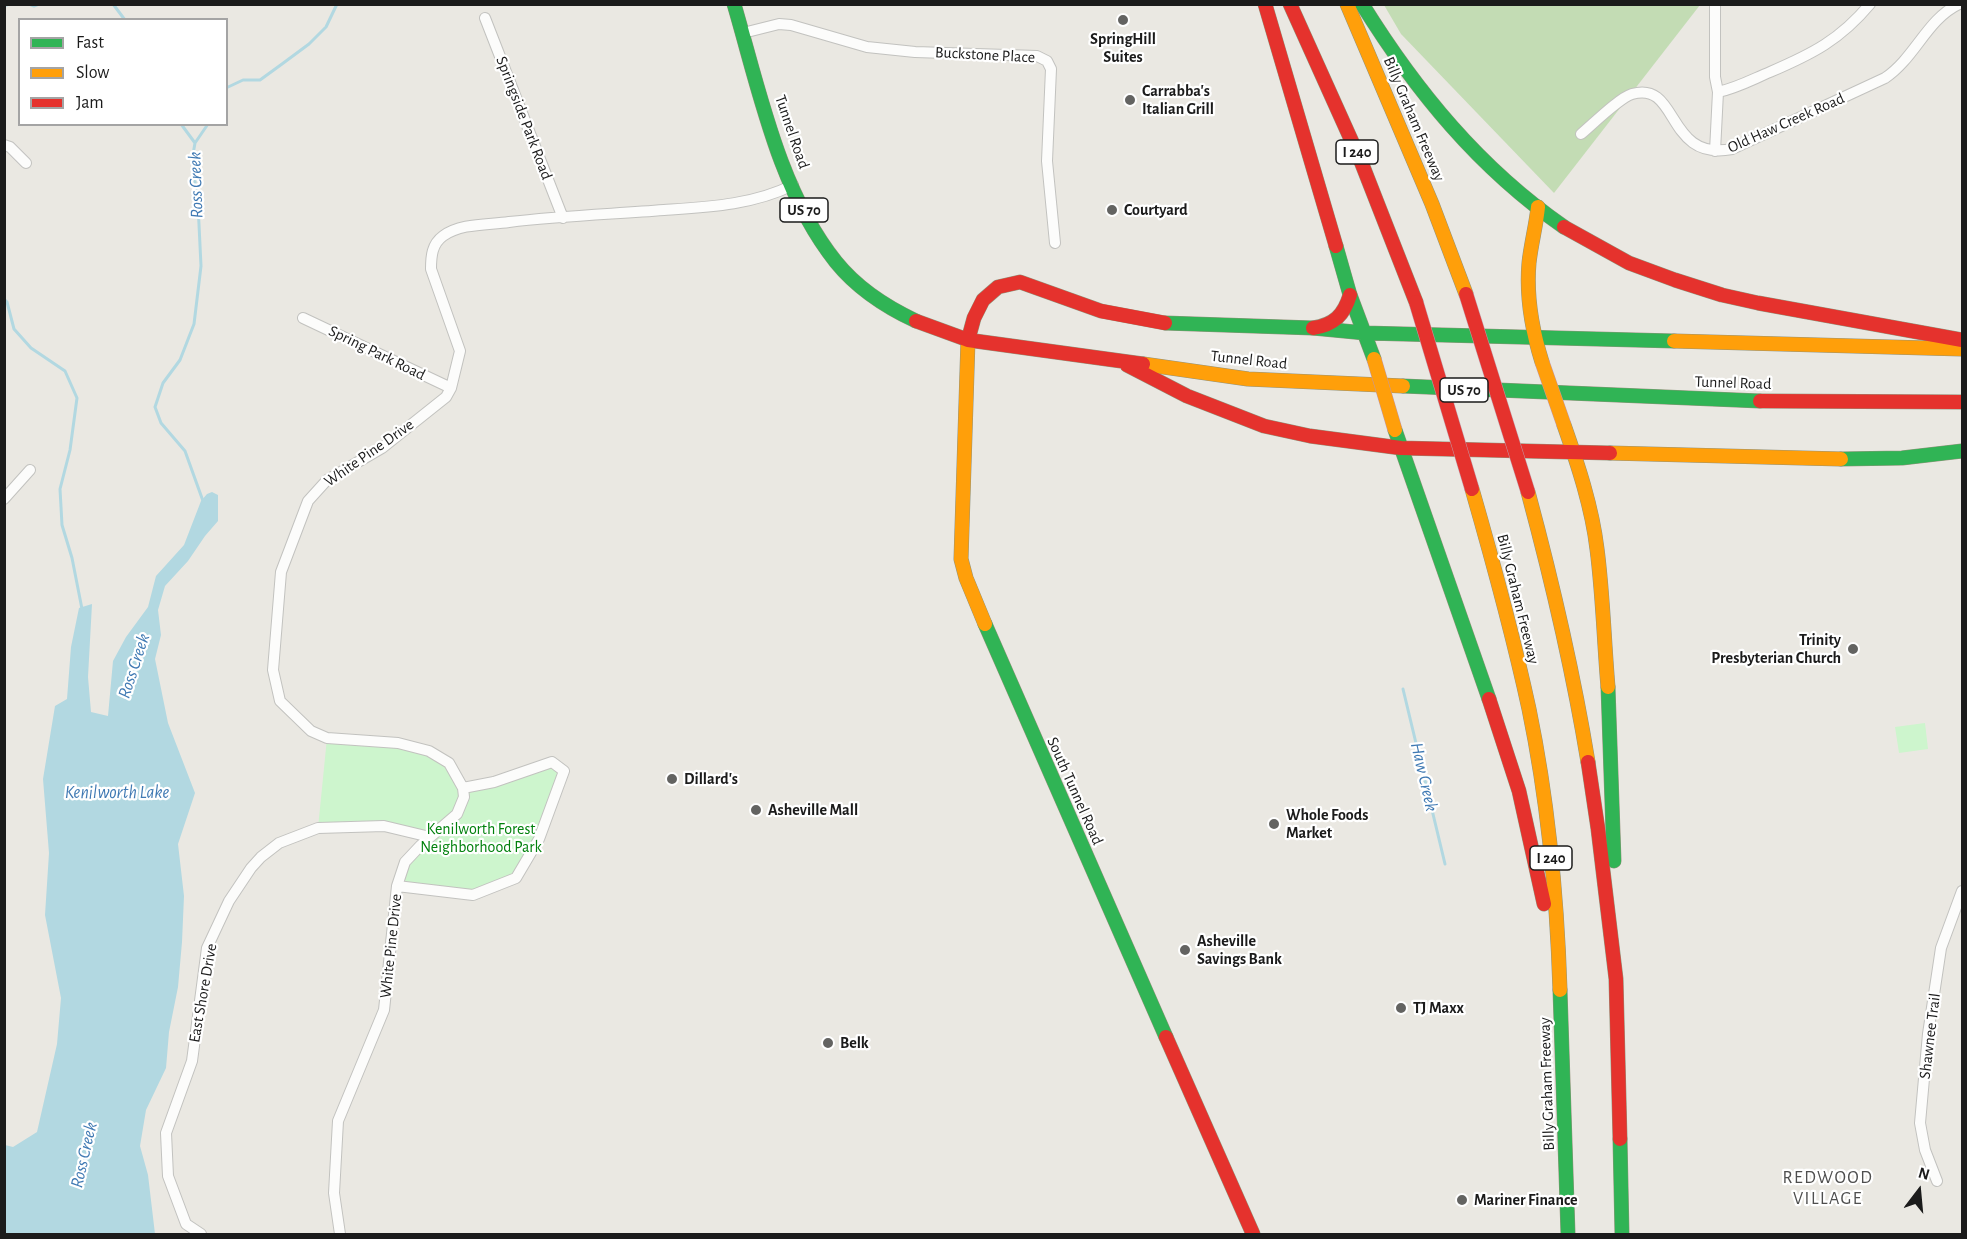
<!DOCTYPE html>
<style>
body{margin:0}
#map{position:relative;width:1967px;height:1239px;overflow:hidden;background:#eae8e2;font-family:"Alegreya Sans",sans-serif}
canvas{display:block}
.frame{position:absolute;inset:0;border:6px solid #1b1b1b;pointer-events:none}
.legend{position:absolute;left:18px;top:18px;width:210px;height:108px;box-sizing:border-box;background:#fff;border:2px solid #a4a4a4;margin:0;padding:8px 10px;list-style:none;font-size:18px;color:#1b1b1b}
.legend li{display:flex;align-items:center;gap:12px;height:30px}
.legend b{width:30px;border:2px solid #a4a4a4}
.north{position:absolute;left:1889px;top:1161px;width:60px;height:60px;-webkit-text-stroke:4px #fff;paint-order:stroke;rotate:16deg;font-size:16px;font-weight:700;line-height:24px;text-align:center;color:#1b1b1b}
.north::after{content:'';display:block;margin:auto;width:21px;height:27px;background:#1b1b1b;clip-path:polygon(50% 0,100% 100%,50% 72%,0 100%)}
</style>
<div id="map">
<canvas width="1967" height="1239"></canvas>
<div class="frame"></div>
<ul class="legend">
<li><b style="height:8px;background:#30b455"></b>Fast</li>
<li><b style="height:8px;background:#ff9f0a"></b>Slow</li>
<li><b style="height:8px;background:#e5322d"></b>Jam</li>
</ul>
<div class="north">N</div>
</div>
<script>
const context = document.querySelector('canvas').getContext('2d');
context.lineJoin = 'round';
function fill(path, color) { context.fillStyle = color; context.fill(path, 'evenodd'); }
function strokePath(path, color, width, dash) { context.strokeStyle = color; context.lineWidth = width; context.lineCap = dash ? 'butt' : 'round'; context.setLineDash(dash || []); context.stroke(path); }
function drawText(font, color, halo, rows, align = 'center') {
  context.font = font + ' "Alegreya Sans",sans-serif'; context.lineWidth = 4.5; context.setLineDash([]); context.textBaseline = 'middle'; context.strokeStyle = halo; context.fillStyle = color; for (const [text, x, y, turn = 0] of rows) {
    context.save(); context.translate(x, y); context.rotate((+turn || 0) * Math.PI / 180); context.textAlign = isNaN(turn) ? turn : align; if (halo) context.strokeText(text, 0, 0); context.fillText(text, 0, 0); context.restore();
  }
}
const forest = new Path2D(`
 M 1384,5 L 1700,5 L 1554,193 L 1401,34 Z`);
const park = new Path2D(`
 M 1925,723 L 1928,749 L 1899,753 L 1895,727 Z
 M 327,738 L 398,743 L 449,763 L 464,788 L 552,762 L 564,771 L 516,878 L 473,895 L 397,886 L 405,862 L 430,837 L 384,826 L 318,828 Z`);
const water = new Path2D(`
 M 212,492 L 218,495 L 218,521 L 205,536 L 188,561 L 165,586 L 158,610 L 161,635 L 155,659 L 168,723 L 195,793 L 178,844 L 184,896 L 182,942 L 178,987 L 169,1032 L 166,1068 L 146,1110 L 140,1146 L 148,1175 L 155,1234 L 5,1234 L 5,1145 L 13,1147 L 37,1132 L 57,1044 L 61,998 L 45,915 L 49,853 L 43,779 L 55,706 L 67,699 L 71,647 L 79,608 L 92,604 L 88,677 L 91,712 L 108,716 L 113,661 L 126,637 L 148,607 L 156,576 L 184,545 L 201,501 L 207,494 Z`);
const stream = new Path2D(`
 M 29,4 L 34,6 L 39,4
 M 113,4 L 125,20
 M 4,6 L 9,4
 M 226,88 L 243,80 L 260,80 L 282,64 L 309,44 L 326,27 L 337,4
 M 181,124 L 195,143
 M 4,299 L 7,302 L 14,329 L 31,348 L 65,371 L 77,398 L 70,450 L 60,489 L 62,525 L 72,558 L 82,609
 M 203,501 L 185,451 L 161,423 L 155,407 L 163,383 L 180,360 L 194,324 L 201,266 L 198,204 L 192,160 L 195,143 L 208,124
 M 1403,689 L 1445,864`);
const street = new Path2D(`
 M 1715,4 L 1715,77 L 1718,92 L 1715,151
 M 485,18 L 563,218
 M 743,33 L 779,24 L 791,25 L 867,47 L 915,52 L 1037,56 L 1047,61 L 1051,69 L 1047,161 L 1055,243
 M 1718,92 C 1737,88 1753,79 1770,72 C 1812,54 1840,40 1870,4
 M 1581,134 C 1593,124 1619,98 1632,94 C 1680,80 1665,162 1732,149 L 1885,78 C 1915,58 1927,19 1959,4
 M 4,145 L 10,147 L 26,163
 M 303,318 L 451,388
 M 4,499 L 30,470
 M 397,886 L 473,895 L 516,878 L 539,839 L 564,771 L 552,762 L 494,782 L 463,788
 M 1937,1181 L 1925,1150 L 1920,1123 L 1928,1034 L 1941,948 L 1962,891
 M 201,1234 L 186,1224 L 168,1176 L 166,1133 L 192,1061 L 207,948 L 229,901 L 251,868 L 261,857 L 279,843 L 318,828 L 384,826 L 430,837
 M 340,1234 L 334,1193 L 338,1121 L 384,1010 L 397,886 L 405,862 L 421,845 L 457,814 L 464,797 L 463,788 L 449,763 L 429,751 L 398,743 L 327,738 L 311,731 L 280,701 L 273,670 L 281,572 L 308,501 L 327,480 L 382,448 L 446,397 L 451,388 L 460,351 L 431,269 C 431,256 432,244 443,236 C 461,223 488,225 509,222 C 561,216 613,214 664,210 C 708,207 753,205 793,185`);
const fast = new Path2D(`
 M 734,4 C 759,89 779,191 836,262 C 857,288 886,307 916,321
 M 1362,4 C 1416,91 1479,168 1564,227
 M 1336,246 L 1350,295 L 1374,359
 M 1165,323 L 1313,328 L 1365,333 L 1674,341
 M 1403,386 L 1760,401
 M 1395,430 L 1489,699
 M 1841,459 L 1902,458 L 1962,451
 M 985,624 L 1166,1037
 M 1608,687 L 1614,861
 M 1560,990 L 1568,1234
 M 1620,1139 L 1622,1234`);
const slow = new Path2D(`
 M 1347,4 L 1432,204 L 1466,294
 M 1538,207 C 1536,226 1531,244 1529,263 C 1526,297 1532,330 1542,362
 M 968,340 L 961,559 L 966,578 L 985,624
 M 1674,341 L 1962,349
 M 1143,364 L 1248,379 L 1403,386
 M 1564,425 C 1578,465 1592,507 1597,549 C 1603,595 1604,641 1608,687
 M 1610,453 L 1841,459
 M 1472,489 C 1493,562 1513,635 1529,709 C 1548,801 1557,896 1560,990
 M 1528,492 C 1552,581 1573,671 1588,762`);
const jam = new Path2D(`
 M 1265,4 L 1336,246
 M 1290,4 L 1362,164 L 1416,302
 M 1564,227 L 1629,263 L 1675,280 L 1722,295 L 1758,303 L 1962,340
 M 916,321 L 968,340 L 1143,364
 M 1313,328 C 1334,325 1344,315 1350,295
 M 968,340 L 974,318 L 983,300 L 998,287 L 1020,282 L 1101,311 L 1165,323
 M 1127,365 L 1187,396 L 1264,426 L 1310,436 L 1401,448 L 1610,453
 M 1760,401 L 1962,402
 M 1489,699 L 1519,791 L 1544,904
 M 1588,762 L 1598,829 L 1616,979 L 1620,1139
 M 1166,1037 L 1253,1234`);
const slowBridge = new Path2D(`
 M 1374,359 L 1395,430
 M 1542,362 L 1564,425`);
const jamBridge = new Path2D(`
 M 1466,294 L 1528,492
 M 1416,302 L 1472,489`);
const markers = [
 [1123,20,6,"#636361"],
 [1130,100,6,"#636361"],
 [1112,210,6,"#636361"],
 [1853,649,6,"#636361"],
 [672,779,6,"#636361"],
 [756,810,6,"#636361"],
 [1274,824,6,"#636361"],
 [1185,950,6,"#636361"],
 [1401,1008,6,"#636361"],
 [828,1043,6,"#636361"],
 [1462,1200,6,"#636361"]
];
const shields = [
 [1357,152,42],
 [804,210,48],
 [1464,390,48],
 [1551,858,42]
];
const shieldNames = [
 ["I 240",1357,152],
 ["US 70",804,210],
 ["US 70",1464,390],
 ["I 240",1551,858]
];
const poiNames = [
 ["SpringHill",1123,39,"center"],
 ["Suites",1123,57,"center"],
 ["Carrabba's",1142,91],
 ["Italian Grill",1142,109],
 ["Courtyard",1124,210],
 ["Trinity",1841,640,"right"],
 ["Presbyterian Church",1841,658,"right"],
 ["Dillard's",684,779],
 ["Asheville Mall",768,810],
 ["Whole Foods",1286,815],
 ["Market",1286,833],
 ["Asheville",1197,941],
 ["Savings Bank",1197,959],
 ["TJ Maxx",1413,1008],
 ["Belk",840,1043],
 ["Mariner Finance",1474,1200]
];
const streetNames = [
 ["Buckstone Place",985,55,3],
 ["Springside Park Road",524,118,69],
 ["Billy Graham Freeway",1414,119,67],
 ["Old Haw Creek Road",1786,123,-24],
 ["Tunnel Road",792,132,71],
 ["Spring Park Road",377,353,26],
 ["Tunnel Road",1249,360,6],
 ["Tunnel Road",1733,383,2],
 ["White Pine Drive",369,453,-35],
 ["Billy Graham Freeway",1518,599,76],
 ["South Tunnel Road",1075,791,66],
 ["White Pine Drive",391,946,-84],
 ["East Shore Drive",203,993,-80],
 ["Shawnee Trail",1930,1036,-83],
 ["Billy Graham Freeway",1547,1084,-92]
];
const parkNames = [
 ["Kenilworth Forest",481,829],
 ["Neighborhood Park",481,847]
];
const waterNames = [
 ["Ross Creek",196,185,-92],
 ["Ross Creek",134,666,-72],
 ["Haw Creek",1424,777,77],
 ["Kenilworth Lake",117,793],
 ["Ross Creek",84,1155,-77]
];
const neighbourhoodNames = [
 ["REDWOOD",1828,1178],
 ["VILLAGE",1828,1199]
];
fill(forest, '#c3dcb4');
fill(park, '#cdf5cd');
fill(water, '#b2d8e1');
strokePath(stream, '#b2d8e1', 3);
strokePath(street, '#c2c2bf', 12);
strokePath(fast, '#92937b', 15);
strokePath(slow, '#92937b', 15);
strokePath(jam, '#92937b', 15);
strokePath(street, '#fcfcfb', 10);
strokePath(fast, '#30b455', 14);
strokePath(slow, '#ff9f0a', 14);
strokePath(jam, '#e5322d', 14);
strokePath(slowBridge, '#c298a3', 15, []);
strokePath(jamBridge, '#c298a3', 15, []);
strokePath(slowBridge, '#ff9f0a', 14);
strokePath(jamBridge, '#e5322d', 14);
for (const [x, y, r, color] of markers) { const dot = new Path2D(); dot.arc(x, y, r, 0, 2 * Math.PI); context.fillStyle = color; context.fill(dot); strokePath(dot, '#fff', 2); }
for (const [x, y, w] of shields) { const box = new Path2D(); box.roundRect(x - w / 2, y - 12, w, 24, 4.5); context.fillStyle = '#fff'; context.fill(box); strokePath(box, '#1b1b1b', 1.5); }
drawText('bold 15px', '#1b1b1b', null, shieldNames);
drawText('bold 16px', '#1b1b1b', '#fff', poiNames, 'left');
drawText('16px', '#1b1b1b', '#fff', streetNames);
drawText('16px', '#01810c', '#fff', parkNames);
drawText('italic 18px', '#3f79b3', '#fff', waterNames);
context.letterSpacing = '1.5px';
drawText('18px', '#4e4e4e', '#fff', neighbourhoodNames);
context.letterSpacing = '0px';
</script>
